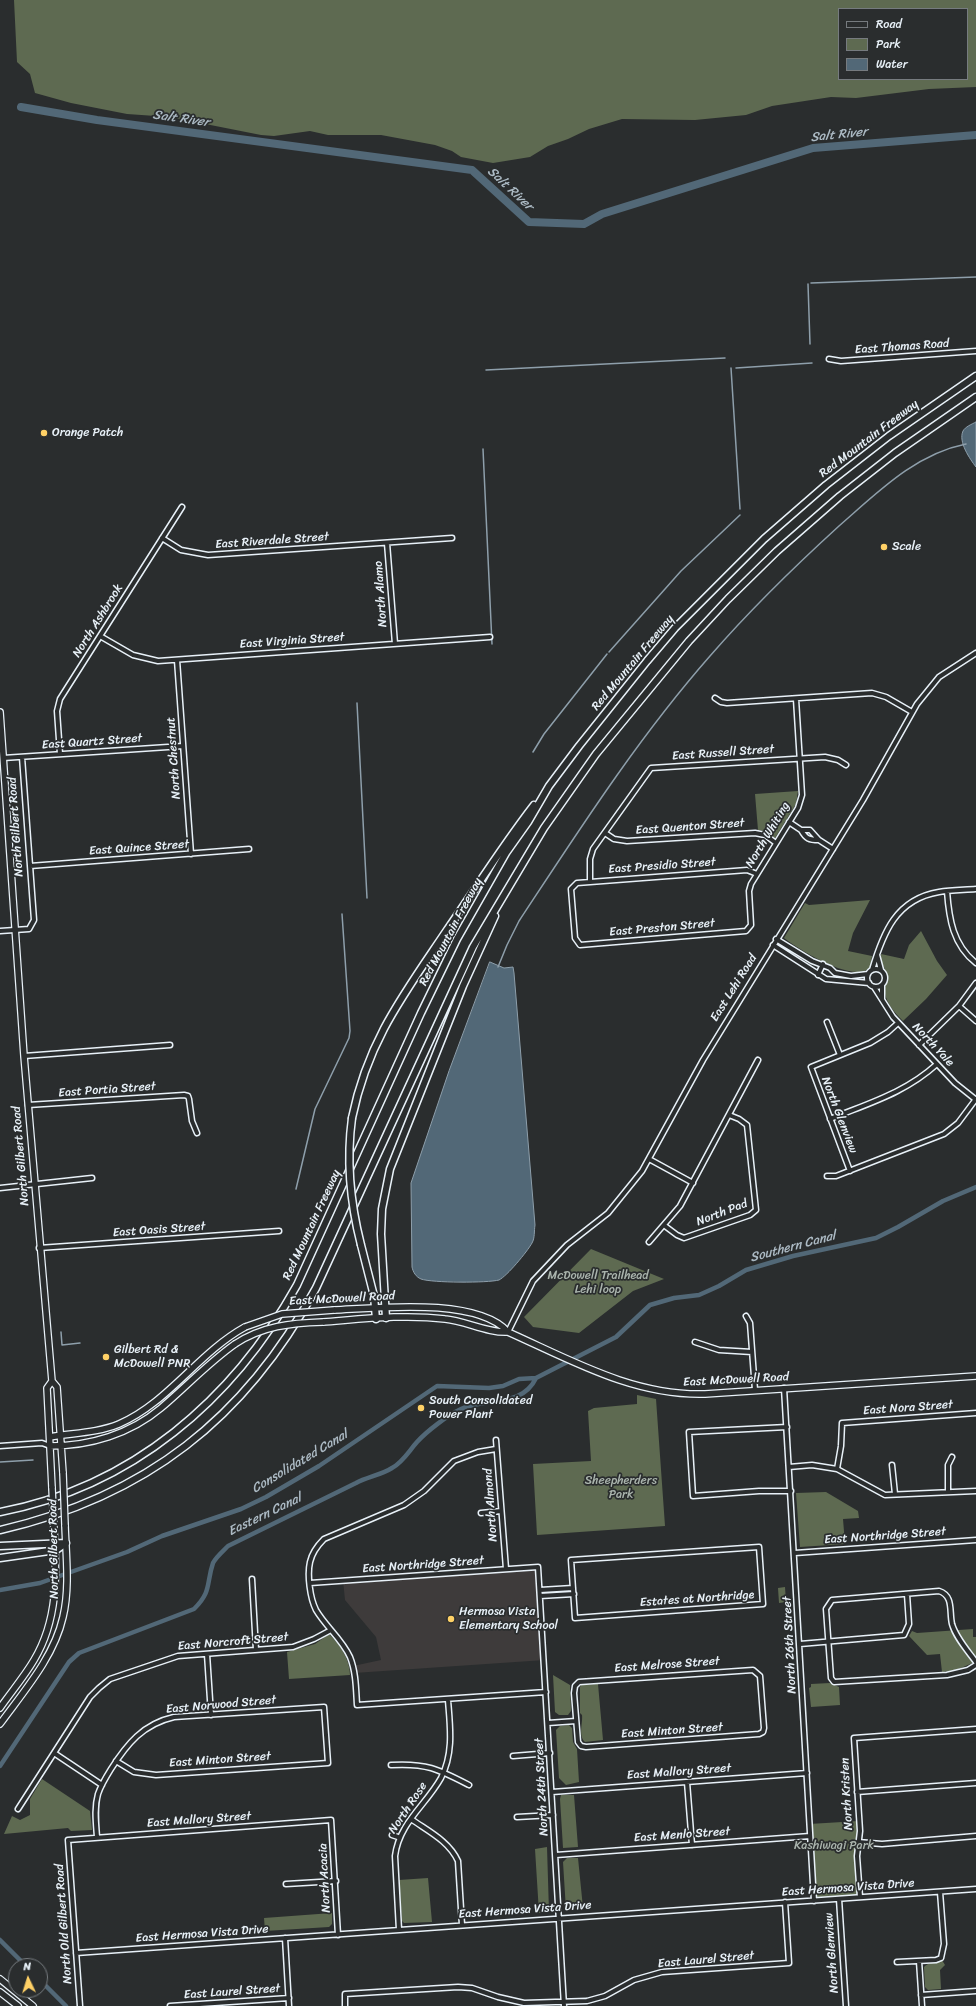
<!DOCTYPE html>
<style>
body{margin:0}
#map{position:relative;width:976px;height:2006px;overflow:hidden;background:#2a2d2e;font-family:Sriracha,sans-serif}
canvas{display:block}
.legend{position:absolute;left:838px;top:8px;width:130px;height:72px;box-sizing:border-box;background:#2a2d2e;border:1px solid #767b7f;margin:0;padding:5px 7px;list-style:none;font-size:12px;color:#e8f1f8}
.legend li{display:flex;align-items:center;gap:8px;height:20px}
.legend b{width:20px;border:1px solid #767b7f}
.north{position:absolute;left:8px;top:1958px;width:40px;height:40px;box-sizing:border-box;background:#2a2d2e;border:1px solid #767b7f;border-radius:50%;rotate:356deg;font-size:11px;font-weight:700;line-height:16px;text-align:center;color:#e8f1f8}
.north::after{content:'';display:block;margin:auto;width:14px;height:18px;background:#ffd166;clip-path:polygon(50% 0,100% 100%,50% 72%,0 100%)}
</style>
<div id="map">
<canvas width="976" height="2006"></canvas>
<ul class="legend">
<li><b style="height:5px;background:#2a2d2e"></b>Road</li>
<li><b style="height:11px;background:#5e6a51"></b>Park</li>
<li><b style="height:11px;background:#526877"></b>Water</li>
</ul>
<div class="north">N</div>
</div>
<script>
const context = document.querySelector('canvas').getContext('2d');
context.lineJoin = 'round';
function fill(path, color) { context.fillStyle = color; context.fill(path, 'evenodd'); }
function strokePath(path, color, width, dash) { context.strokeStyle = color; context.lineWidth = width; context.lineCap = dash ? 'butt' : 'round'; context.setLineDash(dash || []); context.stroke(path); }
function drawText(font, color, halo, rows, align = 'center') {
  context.font = font + ' Sriracha,sans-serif'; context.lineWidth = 3.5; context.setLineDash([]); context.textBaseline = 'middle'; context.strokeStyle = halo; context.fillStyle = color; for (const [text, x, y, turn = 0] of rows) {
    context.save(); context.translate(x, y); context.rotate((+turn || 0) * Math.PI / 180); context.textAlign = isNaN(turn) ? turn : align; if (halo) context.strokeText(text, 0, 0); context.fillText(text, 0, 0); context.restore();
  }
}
const built = new Path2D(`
 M 538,1567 L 545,1660 L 354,1673 L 353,1666 L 381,1660 L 376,1637 L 345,1600 L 343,1580 Z`);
const green = new Path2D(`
 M 14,0 L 976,0 L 976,87 L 929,89 L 856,98 L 831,97 L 772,106 L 746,115 L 695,120 L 622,119 L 589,129 L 568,139 L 548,146 L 530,157 L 493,163 L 461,157 L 452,151 L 435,145 L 381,135 L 328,135 L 310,131 L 274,136 L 261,135 L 170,117 L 127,114 L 71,103 L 35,93 L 30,74 L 17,62 ZM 839,9 L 967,9 L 967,79 L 839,79 Z
 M 798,791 L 796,804 L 775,838 L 765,831 L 758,830 L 755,794 Z
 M 870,900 L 853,933 L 848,951 L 872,956 L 870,967 C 855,985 798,949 784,938 L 805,903 L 809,905 Z
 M 921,931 L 937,961 L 947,975 L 926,999 L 903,1021 C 894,1012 884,1001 885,989 C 885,984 888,981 888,976 L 881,961 L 881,954 L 904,959 L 909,945 Z
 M 591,1249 L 664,1279 L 633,1291 L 579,1333 L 533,1327 L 524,1317 Z
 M 637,1395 L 656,1399 L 665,1526 L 537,1535 L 533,1464 L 591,1461 L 588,1411 L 594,1408 L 637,1404 Z
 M 826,1492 L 858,1511 L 859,1518 L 843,1519 L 845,1544 L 800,1547 L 796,1493 Z
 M 785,1587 L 786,1602 L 779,1603 L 778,1588 Z
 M 973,1629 L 973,1637 L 976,1637 L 976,1661 C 965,1667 955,1671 942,1672 L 940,1654 L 927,1655 L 909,1636 L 912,1631 L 917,1633 Z
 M 329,1634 C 340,1645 350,1659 350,1675 L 289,1679 L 287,1652 L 315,1644 Z
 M 553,1675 L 570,1685 L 571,1711 L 568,1715 L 559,1715 L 555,1712 Z
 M 830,1683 L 839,1687 L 840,1705 L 811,1707 L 809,1688 L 811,1687 L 811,1684 Z
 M 598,1684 L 603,1740 L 585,1742 C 578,1736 583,1723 582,1715 L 580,1713 L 580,1687 L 581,1685 Z
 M 569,1725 L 572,1728 L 573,1742 L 577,1749 L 579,1782 L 566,1785 L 559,1778 L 556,1730 L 560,1726 Z
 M 42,1779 L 90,1811 L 92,1830 L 71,1831 L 68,1828 L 4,1834 L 12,1816 L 20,1820 L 30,1815 L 30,1799 Z
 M 561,1795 L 574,1795 L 578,1847 L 563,1848 L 560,1799 Z
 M 859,1821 L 858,1842 L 860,1897 L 814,1901 L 809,1824 Z
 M 547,1847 L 549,1912 L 539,1913 L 535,1849 Z
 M 567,1858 L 578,1858 L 583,1908 L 566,1910 L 563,1862 Z
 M 428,1878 L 432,1922 L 404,1923 L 402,1921 L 399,1880 Z
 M 332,1913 L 332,1924 L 329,1927 L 265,1931 L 264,1918 Z
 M 942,1960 L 945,1965 L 940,1970 L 941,1989 L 928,1990 L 925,1987 L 924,1967 C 928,1962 936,1963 942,1960 Z`);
const water = new Path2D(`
 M 976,422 L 976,467 C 970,459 958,442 963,431 C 965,427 972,424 976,422 Z
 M 490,962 L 504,968 L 513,967 L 514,973 L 535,1225 C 534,1231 535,1238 532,1243 C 527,1252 507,1276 499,1280 C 488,1283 432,1283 421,1279 C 416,1277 413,1272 412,1267 L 411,1183 L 449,1071 Z`);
const stream = new Path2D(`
 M 811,283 L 976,277
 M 808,284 L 810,344
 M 731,368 L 740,509
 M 736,368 L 812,363
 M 486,370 L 725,358
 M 483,449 L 492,644
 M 609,652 L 681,571 L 740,515
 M 357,703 L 367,898
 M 533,752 L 544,734 L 607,654
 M 498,967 L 507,945 L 519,921 C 579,830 638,738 710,656 C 750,610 794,567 839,526 C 877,493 915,454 966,444
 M 296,1189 L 315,1109 L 349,1038 L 350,1031 L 342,914
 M 61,1332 L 62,1345 L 80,1343
 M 0,1462 L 33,1460`);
const canal = new Path2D(`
 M 0,1590 L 40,1583 L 127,1552 L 162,1536 L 241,1509 L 266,1497 L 319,1466 L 437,1386 L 489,1388 L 503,1386 L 519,1379 L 536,1378 L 616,1337 L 650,1305 L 674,1298 L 699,1295 L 719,1286 L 746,1270 L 793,1256 L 876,1238 L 898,1227 L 943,1201 L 976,1187
 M 0,1766 L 69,1662 L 79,1653 L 194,1609 C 212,1591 206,1584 213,1563 C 216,1557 223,1551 228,1546 C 270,1525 313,1504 356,1483 C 367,1477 381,1475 392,1468 C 403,1462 409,1451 417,1442 C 427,1431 448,1415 461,1409 C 486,1397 522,1408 536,1378
 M 0,1940 L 26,1966
 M 40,1980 L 66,2006`);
const river = new Path2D(`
 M 21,107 L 97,120 L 472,170 L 529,222 L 584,224 L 602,214 L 813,148 L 976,135`);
const minor = new Path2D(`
 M 829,359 L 841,361 L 976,351
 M 162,538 L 181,550 L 208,555 L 452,538
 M 387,543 L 395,644
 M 100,636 L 133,655 L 158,661 L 490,637
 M 177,660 L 191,854
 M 715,698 L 721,702 L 727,703 L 872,693 L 886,697 L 912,712
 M 60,754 L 57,711 L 60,699 L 182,507
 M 3,758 L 183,746
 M 789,822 L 801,830 L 810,830 L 819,840 L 833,849
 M 801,830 C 806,839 809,840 819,840
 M 605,833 L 614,839 L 627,841 L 755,833 L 765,835 L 776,843
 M 30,866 L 249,849
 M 757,874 L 747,870 L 577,883 L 571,889 L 575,938 L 580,945 L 746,931 L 751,925 L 749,891 L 751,884 L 798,808 L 802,795 L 796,699
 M 590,881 L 590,859 L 593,849 L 651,768 L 825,757 L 838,760 L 846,765
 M 947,891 C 949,919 953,945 976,963
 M 0,931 L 29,929 L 34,920 L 22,757
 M 776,939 L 812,961 L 830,968 L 835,973 L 851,976 L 868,974
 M 773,945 L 826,979 L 869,983
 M 877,955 L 881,970
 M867 978a9 9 0 1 1 18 0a9 9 0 1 1-18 0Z
 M 872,970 C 883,933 896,899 939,892 C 951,890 964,890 976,889
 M 818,975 L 823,964
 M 874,987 L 893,1017 L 955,1083 L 975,1099
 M 882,999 L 882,985
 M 959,1006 L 976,1021
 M 827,1022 L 840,1055
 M 919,1045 L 959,1006 L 976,983
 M 24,1056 L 170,1045
 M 28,1105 L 184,1095 L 188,1096 L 189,1099 L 192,1121 L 197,1133
 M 830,1119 C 869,1103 905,1093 937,1064
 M 649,1159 L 693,1183
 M 850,1171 L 811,1067 L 870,1043 L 888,1032 L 898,1023
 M 827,1176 L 836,1176 L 944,1134 L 958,1123 L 976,1099
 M 0,1188 L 92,1178
 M 665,1226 L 677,1235 L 684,1238 L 750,1215 L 756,1210 L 747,1125 L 739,1119 L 729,1115
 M 649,1242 L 680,1206 L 758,1060
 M 39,1248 L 279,1231
 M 746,1316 L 750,1323 L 755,1390
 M 508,1332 L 533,1281 L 567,1245 L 608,1213 L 642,1171 L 703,1060 L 863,800 L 917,704 L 939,677 L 976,653
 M 695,1342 L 719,1350 L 752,1352
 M 784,1388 L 814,1901
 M 787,1427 L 689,1432 L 693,1496 L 759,1491 L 791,1491
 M 496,1440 L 506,1569
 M 0,1446 L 42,1443 L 50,1446
 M 496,1449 L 478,1452 L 454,1461 L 424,1491 L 404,1505 L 324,1539 C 318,1545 312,1553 310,1562 C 307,1575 310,1598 316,1610 C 326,1627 342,1639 350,1657 C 356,1672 356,1689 357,1705 L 546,1692
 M 892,1465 L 895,1494
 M 789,1467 L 812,1465 L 837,1469 L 885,1495 L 976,1491
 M 837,1469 L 841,1446 L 842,1423 L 976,1413
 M 948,1492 L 948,1465 L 952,1457
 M 481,1513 L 501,1511
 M 759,1547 L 763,1604 L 575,1618 L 571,1560 Z
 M 795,1553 L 976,1540
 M 252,1579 L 256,1650
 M 310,1583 L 538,1567 L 564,2006
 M 540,1590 L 573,1588
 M 540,1596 L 574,1594
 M 800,1644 L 904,1635 L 909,1624 L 907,1594
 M 207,1654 L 211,1715
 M 976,1662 C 968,1651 956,1638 952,1624 C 949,1611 954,1596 939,1591 L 832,1600 L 826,1609 L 831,1678 L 834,1682 L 947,1675 L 968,1670 L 976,1665
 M 753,1670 L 760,1676 L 764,1728 L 763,1732 L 759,1734 L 586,1747 L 581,1746 L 578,1742 L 574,1693 L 575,1686 L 579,1682 Z
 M 548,1723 L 576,1721
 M 54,1753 L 102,1785
 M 513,1756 L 550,1753
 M 391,1765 C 427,1763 438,1769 469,1785
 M 687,1782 L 692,1845
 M 552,1792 L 807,1773
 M 857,1792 L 976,1783
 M 18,1809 L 90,1697 L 99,1688 L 110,1679 L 178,1656 L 293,1647 L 314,1639 L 331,1630
 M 517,1817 L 553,1815
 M 411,1819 C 428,1831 449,1841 458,1861 L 462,1925
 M 392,1835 L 398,1837
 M 97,1837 C 96,1823 94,1808 98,1794 C 101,1785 106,1777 111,1769 C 127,1744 143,1724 174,1717 L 324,1707 L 328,1763 L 156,1775 L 134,1772 L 116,1761
 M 858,1842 L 882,1844 L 976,1836
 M 556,1855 L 810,1836
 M 286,1884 L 336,1881
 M 860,1897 L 857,1856 L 860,1831 L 854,1738 L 976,1729
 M 839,1899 L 846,2006
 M 399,1930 L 395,1856 C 399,1823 426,1805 441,1778 C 454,1753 450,1726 448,1700
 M 285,1938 L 289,2006
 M 76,1953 L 976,1889
 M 919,1961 L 922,2006
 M 897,1962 L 936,1960 L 941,1958 L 944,1944 L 940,1892
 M 921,1995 L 976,1991
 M 80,2006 L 68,1840 L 331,1820 L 338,1935
 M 170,2006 L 289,1998
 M 345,2006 L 345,1994 L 458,1987 L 472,1988 L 498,1997 L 524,2003 L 587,2001 L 605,1996 L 634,1980 L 662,1972 L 789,1963 L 785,1902`);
const major = new Path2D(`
 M 0,712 L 24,1056 L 52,1381 L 57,1387 L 63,1473
 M 334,1310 C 378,1308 477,1297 508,1332 C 571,1360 633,1396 705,1394 L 976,1376
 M 323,1322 C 363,1319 405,1314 445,1319 C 466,1321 487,1333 508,1332
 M 52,1381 L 47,1388 L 52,1488
 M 50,1437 C 73,1433 97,1433 119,1424 C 168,1403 198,1353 245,1327
 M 50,1446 C 90,1446 130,1434 161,1408 C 186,1387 208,1363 235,1344
 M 0,1708 C 11,1692 24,1677 34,1660 C 58,1620 57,1575 54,1530
 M 0,1724 C 24,1691 54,1657 63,1617 C 70,1588 66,1555 65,1525
 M 0,1979 L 33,2006
 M 0,1992 L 18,2006`);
const highway = new Path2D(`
 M 352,1118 C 368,1040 404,994 447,930 C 476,888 503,845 534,805
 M 361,1245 L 374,1296 L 376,1319
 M 386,1318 L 381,1234 L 382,1209 L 390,1169 L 463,986 L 495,916
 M 0,1512 C 132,1487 233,1400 297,1285 L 421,1013 L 457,939 L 506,853 L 528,822 L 549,786 L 579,746 L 647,661 L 675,628 L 764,539 L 826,485 L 889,436 L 976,376
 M 0,1530 C 145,1497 245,1419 316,1288 L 473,947 L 544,828 L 596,754 L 689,641 L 728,599 L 777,551 L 840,496 L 895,453 L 976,397
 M 0,1546 L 66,1543
 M 0,1558 L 56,1550 L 66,1543`);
const majorBridge = new Path2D(`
 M 245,1327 L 282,1314 L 334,1310
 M 235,1344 C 262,1326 291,1323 323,1322
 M 63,1473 L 65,1525
 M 52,1488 L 54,1530`);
const highwayBridge = new Path2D(`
 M 352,1118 C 346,1162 350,1202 361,1245`);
const markers = [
 [44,433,4,"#ffd166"],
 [884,547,4,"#ffd166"],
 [106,1357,4,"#ffd166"],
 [421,1408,4,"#ffd166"],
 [451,1619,4,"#ffd166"]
];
const streetNames = [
 ["East Thomas Road",902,347,-4],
 ["Red Mountain Freeway",869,439,-37],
 ["East Riverdale Street",272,541,-4],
 ["North Alamo",381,594,-94],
 ["North Ashbrook",98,621,-58],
 ["East Virginia Street",292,641,-4],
 ["Red Mountain Freeway",633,663,-50],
 ["East Quartz Street",92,742,-4],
 ["East Russell Street",723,753,-4],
 ["North Chestnut",174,758,-94],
 ["North Gilbert Road",16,827,-94],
 ["East Quenton Street",690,827,-4],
 ["North Whiting",768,835,-59],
 ["East Quince Street",139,848,-4],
 ["East Presidio Street",662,866,-4],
 ["East Preston Street",662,928,-5],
 ["Red Mountain Freeway",451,932,-62],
 ["East Lehi Road",734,988,-58],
 ["North Yale",933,1045,47],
 ["East Portia Street",107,1090,-4],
 ["North Glenview",839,1115,69],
 ["North Gilbert Road",21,1156,-95],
 ["North Pad",722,1213,-21],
 ["Red Mountain Freeway",312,1225,-65],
 ["East Oasis Street",159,1230,-4],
 ["East McDowell Road",342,1299,-3],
 ["East McDowell Road",736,1380,-3],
 ["East Nora Street",908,1408,-4],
 ["North Almond",491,1505,-94],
 ["East Northridge Street",885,1536,-4],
 ["North Gilbert Road",54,1549,-91],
 ["East Northridge Street",423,1565,-4],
 ["Estates at Northridge",697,1599,-4],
 ["East Norcroft Street",233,1642,-5],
 ["North 26th Street",790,1645,-93],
 ["East Melrose Street",667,1665,-4],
 ["East Norwood Street",221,1705,-5],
 ["East Minton Street",672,1731,-4],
 ["East Minton Street",220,1760,-4],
 ["East Mallory Street",679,1772,-4],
 ["North 24th Street",542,1787,-93],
 ["North Kristen",847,1794,-93],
 ["North Rose",408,1808,-56],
 ["East Mallory Street",199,1820,-4],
 ["East Menlo Street",682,1835,-4],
 ["North Acacia",325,1878,-93],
 ["East Hermosa Vista Drive",848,1888,-4],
 ["East Hermosa Vista Drive",525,1910,-4],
 ["North Old Gilbert Road",64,1924,-94],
 ["East Hermosa Vista Drive",202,1934,-4],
 ["North Glenview",832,1953,-94],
 ["East Laurel Street",706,1960,-5],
 ["East Laurel Street",232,1992,-4]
];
const poiNames = [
 ["Orange Patch",52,433],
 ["Scale",892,547],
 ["Gilbert Rd &",114,1350],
 ["McDowell PNR",114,1364],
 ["South Consolidated",429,1401],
 ["Power Plant",429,1415],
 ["Hermosa Vista",459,1612],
 ["Elementary School",459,1626]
];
const parkNames = [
 ["McDowell Trailhead",598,1276],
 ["Lehi loop",598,1290],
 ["Sheepherders",621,1481],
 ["Park",621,1495],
 ["Kashiwagi Park",834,1846]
];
const waterNames = [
 ["Salt River",181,119,8],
 ["Salt River",839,135,-6],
 ["Salt River",510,189,43],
 ["Southern Canal",793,1247,-15],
 ["Consolidated Canal",300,1462,-31],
 ["Eastern Canal",265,1515,-26]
];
fill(built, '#3e3b3b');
fill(green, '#5e6a51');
fill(water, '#526877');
strokePath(water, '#8e9fab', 1);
strokePath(stream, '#8e9fab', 1.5);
strokePath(canal, '#526877', 4.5);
strokePath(river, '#526877', 8);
strokePath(minor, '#e8f1f8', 7);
strokePath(major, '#e8f1f8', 8);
strokePath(highway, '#e8f1f8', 9);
strokePath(minor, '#2a2d2e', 4);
strokePath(major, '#2a2d2e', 5.5);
strokePath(highway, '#2a2d2e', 6);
strokePath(majorBridge, '#e8f1f8', 8, []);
strokePath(highwayBridge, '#e8f1f8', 9, []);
strokePath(majorBridge, '#2a2d2e', 5.5);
strokePath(highwayBridge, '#2a2d2e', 6);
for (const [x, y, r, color] of markers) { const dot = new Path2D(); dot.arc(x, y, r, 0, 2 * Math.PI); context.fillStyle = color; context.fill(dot); strokePath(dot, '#2a2d2e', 1.5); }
drawText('12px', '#e8f1f8', '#2a2d2e', streetNames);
drawText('12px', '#e8f1f8', '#2a2d2e', poiNames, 'left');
drawText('12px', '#aab4ad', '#2a2d2e', parkNames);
drawText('italic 13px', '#acbac4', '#2a2d2e', waterNames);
</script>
